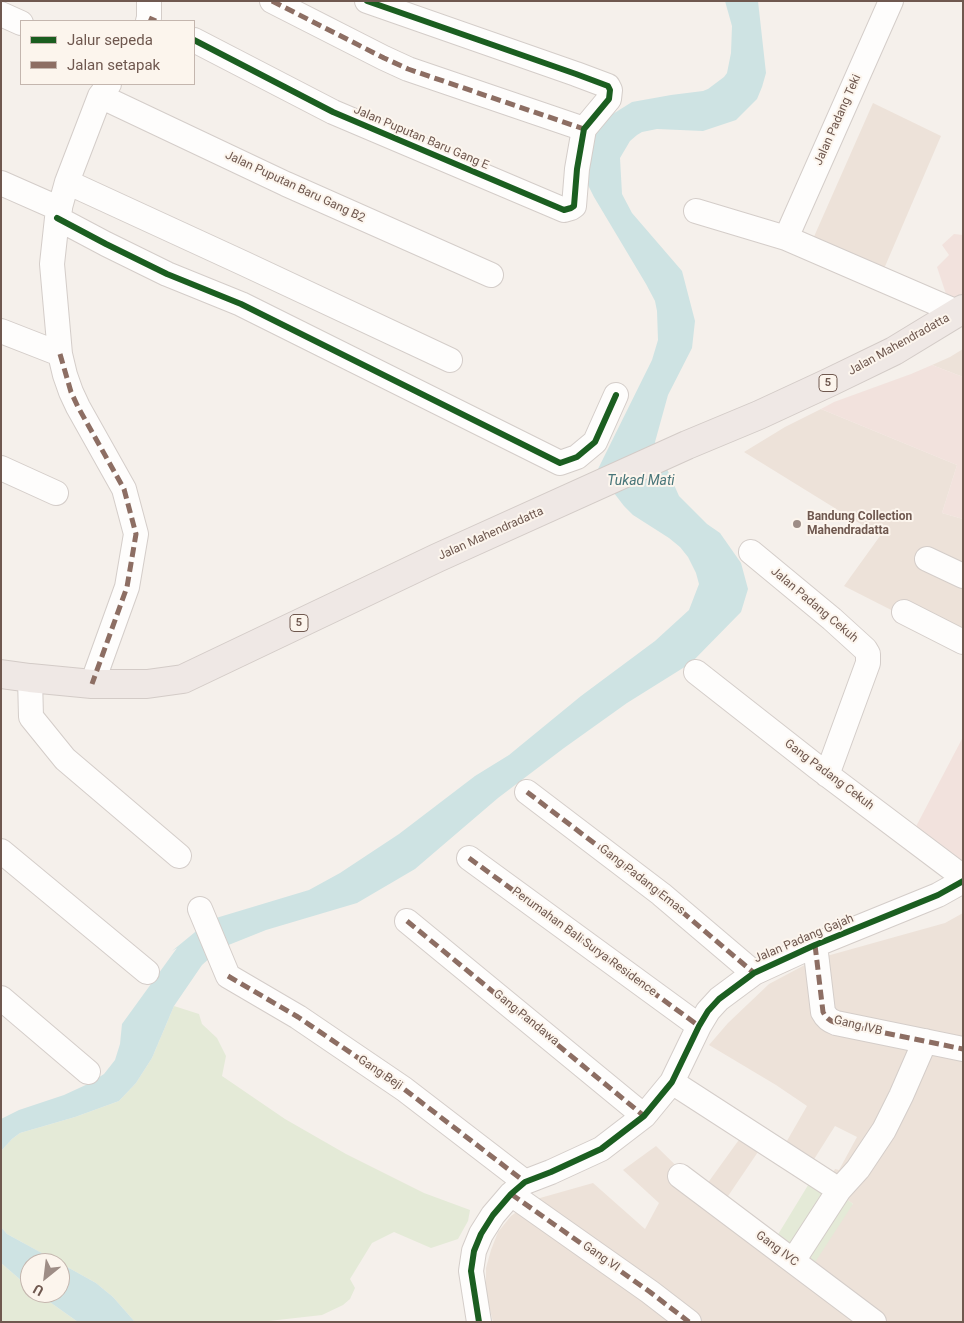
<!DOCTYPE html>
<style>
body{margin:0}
#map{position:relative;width:964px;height:1323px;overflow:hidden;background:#f5f0eb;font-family:Roboto,sans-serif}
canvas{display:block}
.frame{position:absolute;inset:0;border:2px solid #6f584f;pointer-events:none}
.legend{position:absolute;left:20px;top:20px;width:175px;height:65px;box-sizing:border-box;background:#fcf5ed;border:1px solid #c4b6ae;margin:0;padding:6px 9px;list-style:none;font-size:15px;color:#6f584f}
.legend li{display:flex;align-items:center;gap:10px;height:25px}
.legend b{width:25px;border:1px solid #c4b6ae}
.north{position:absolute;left:20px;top:1253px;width:50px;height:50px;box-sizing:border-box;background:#fcf5ed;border:1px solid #c4b6ae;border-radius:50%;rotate:209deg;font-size:14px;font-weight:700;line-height:20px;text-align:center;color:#6f584f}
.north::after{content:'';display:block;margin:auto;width:18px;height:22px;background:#9e8d86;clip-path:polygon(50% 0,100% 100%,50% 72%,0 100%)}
</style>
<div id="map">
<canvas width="964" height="1323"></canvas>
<div class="frame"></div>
<ul class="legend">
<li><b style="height:6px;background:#1b5e20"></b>Jalur sepeda</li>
<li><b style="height:6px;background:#8d6e63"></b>Jalan setapak</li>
</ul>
<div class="north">U</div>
</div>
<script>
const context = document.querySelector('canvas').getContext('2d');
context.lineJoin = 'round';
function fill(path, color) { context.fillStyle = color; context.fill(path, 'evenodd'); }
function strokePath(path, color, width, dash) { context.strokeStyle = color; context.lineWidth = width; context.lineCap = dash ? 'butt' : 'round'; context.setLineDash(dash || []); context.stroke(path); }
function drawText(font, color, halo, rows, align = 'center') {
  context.font = font + ' Roboto,sans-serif'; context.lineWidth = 4; context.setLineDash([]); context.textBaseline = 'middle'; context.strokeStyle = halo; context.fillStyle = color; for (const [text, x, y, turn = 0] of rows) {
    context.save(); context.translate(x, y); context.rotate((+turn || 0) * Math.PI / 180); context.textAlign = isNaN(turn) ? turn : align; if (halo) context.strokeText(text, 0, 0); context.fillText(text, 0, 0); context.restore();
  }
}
const residential = new Path2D(`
 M 873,103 L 941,136 L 877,285 L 805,257 Z
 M 963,349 L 963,377 L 932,365 L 950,357 Z
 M 821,409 L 957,465 L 942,513 L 963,519 L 963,644 L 903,616 L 844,586 L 880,536 L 744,452 L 785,427 Z
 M 963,913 L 963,1322 L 493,1322 L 486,1293 L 486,1268 L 491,1250 L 498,1232 L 511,1216 L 533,1200 L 593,1183 L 645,1229 L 659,1203 L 623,1170 L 656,1146 L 702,1191 L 746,1130 L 764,1143 L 722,1205 L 771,1246 L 853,1204 L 826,1184 L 835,1169 L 839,1170 L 857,1137 L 835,1126 L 806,1172 L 780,1153 L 807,1106 L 776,1085 L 709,1045 L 728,1023 L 769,984 L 816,959 L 945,923 Z`);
const commercial = new Path2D(`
 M 954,234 L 963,235 L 963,320 L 952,312 L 937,267 L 949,255 L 942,245 Z
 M 932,365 L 963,377 L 963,519 L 942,513 L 957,465 L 821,409 L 834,402 L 911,374 Z
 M 963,737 L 963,874 L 911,836 Z`);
const green = new Path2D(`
 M 174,1006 L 199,1014 L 202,1024 L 217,1038 L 226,1056 L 222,1076 L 285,1119 L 346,1154 L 424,1193 L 470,1210 L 468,1221 L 458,1239 L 431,1248 L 394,1232 L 372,1243 L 350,1279 L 355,1288 L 350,1299 L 343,1305 L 322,1315 L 260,1322 L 135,1322 L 113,1297 L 96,1283 L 7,1234 L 1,1227 L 1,1151 L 12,1139 L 20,1133 L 75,1117 L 119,1101 L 136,1083 L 152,1058 Z
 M 813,1177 L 826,1184 L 853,1204 L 808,1273 L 771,1246 Z
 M 1,1263 L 30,1288 L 30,1293 L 37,1293 L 78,1322 L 1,1322 Z`);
const water = new Path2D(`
 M 725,1 L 758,1 L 766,73 L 762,87 L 757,99 L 736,120 L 703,131 L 657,129 L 642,132 L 637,135 L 630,141 L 620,158 L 622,194 L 632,213 L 682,271 L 695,321 L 692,348 L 668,395 L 655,442 L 679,496 L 707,524 L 720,533 L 741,563 L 748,589 L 741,612 L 691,663 L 627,703 L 564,748 L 498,798 L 415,869 L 357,903 L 266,930 L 221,948 L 202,965 L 174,1006 L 152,1058 L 136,1083 L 119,1101 L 75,1117 L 20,1133 L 12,1139 L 1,1151 L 1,1119 L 19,1110 L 64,1095 L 90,1083 L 104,1074 L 115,1060 L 120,1044 L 122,1024 L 177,948 L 172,951 L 200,928 L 216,918 L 309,890 L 340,873 L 399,834 L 475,776 L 509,755 L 581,696 L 655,641 L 689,610 L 699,584 L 696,573 L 688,557 L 680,547 L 669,538 L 633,515 L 624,506 L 597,471 L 652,360 L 658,340 L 657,311 L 655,301 L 646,284 L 594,197 L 588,185 L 583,162 L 600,122 L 632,102 L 671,95 L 703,91 L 708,89 L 724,77 L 727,73 L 731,53 L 732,26 Z
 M 1,1227 L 7,1234 L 60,1263 L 30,1263 L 30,1288 L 1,1263 Z
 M 60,1263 L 96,1283 L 113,1297 L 135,1322 L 78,1322 L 37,1293 L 60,1293 Z`);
const minor = new Path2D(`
 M 272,1 L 384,58 L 408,69 L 584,129
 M 1,14 L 21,23
 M 148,21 L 149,18 L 149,1
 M 194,40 L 333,112 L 564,210 L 571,208 L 574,206 L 577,169 L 584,129 L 609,99 L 610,90 L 608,86 L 576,74 L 367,1
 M 100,96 L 286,184 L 491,275
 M 67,182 L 243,263 L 450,360
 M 1,183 L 60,209
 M 696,211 L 786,238 L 957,312
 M 57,218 L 106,244 L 167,274 L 241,304 L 560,463 L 577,457 L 595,442 L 616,395
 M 786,238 L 891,1
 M 1,331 L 60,354
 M 1,468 L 56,493
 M 751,552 L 832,619 L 865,649 L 868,654 L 868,663 L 827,775
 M 927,559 L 963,576
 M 904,612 L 963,642
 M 696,672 L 817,767 L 963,877
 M 30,678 L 31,717 L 65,759 L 179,856
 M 92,684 L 127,587 L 136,534 L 124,489 L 78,407 L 71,392 L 65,375 L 60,354 L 52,264 L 57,218 L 67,182 L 100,96 L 109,84
 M 527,792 L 661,894 L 754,973
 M 1,851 L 147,972
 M 469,858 L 699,1026
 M 200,909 L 228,976 L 298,1017 L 404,1089 L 525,1182
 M 407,921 L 644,1116
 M 815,945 L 823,1012 C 826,1018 830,1021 836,1023 L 963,1049
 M 1,998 L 88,1072
 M 672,1082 L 839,1190
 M 680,1176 L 874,1322
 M 511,1194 L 650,1292 L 689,1322
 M 793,1261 L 839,1190 L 858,1169 L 884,1130 L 901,1096 L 925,1041
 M 479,1322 L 471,1271 L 474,1251 L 481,1234 L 493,1215 L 511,1194 L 525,1182 L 551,1172 L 601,1149 L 644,1116 L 672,1082 L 699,1026 L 708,1011 L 719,999 L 754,973 L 815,945 L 938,895 L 963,881`);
const highway = new Path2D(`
 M 1,674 L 30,678 L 92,684 L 147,684 L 183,679 L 437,558 L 687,445 L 759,415 L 828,383 L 894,351 L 963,309`);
const quiet = new Path2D(`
 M 272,1 L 384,58 L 408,69 L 584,129
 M 149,18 L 156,21
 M 60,354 L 71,392 L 78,407 L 124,489 L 136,534 L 127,587 L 92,684
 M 527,792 L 661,894 L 754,973
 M 469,858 L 699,1026
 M 407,921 L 644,1116
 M 815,945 L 823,1012 C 826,1018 830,1021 836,1023 L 963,1049
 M 228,976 L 298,1017 L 404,1089 L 525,1182 L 522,1184
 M 511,1194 L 650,1292 L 689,1322`);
const cycleway = new Path2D(`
 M 194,40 L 333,112 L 564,210 L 571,208 L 574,206 L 577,169 L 584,129 L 609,99 L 610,90 L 608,86 L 576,74 L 367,1
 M 57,218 L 106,244 L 167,274 L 241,304 L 560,463 L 577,457 L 595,442 L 616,395
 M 479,1322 L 471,1271 L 474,1251 L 481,1234 L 493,1215 L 511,1194 L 525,1182 L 551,1172 L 601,1149 L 644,1116 L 672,1082 L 699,1026 L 708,1011 L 719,999 L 754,973 L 815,945 L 938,895 L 963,881`);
const markers = [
 [797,524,5,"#9e8d86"]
];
const shields = [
 [828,383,18],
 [299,623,18]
];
const shieldNames = [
 ["5",828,383],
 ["5",299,623]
];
const streetNames = [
 ["Jalan Padang Teki",838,120,-66],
 ["Jalan Puputan Baru Gang E",421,138,23],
 ["Jalan Puputan Baru Gang B2",295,187,25],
 ["Jalan Mahendradatta",899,345,-29],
 ["Jalan Mahendradatta",491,534,-24],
 ["Jalan Padang Cekuh",814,605,40],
 ["Gang Padang Cekuh",829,775,37],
 ["Gang Padang Emas",642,880,38],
 ["Jalan Padang Gajah",804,939,-23],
 ["Perumahan Bali Surya Residence",584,942,36],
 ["Gang Pandawa",526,1018,39],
 ["Gang IVB",858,1026,14],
 ["Gang Beji",380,1073,34],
 ["Gang IVC",777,1249,37],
 ["Gang VI",601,1257,35]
];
const poiNames = [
 ["Bandung Collection",807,517],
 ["Mahendradatta",807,531]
];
const waterNames = [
 ["Tukad Mati",641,481]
];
fill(residential, '#ede2d9');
fill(commercial, '#f2e2dd');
fill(green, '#e4ead7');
fill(water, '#cee3e3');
strokePath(minor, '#d4cdc9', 26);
strokePath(highway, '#d3cbc7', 30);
strokePath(minor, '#fefdfc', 24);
strokePath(highway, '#efe8e5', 28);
strokePath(quiet, '#8d6e63', 5, [10, 5]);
strokePath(cycleway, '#1b5e20', 6);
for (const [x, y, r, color] of markers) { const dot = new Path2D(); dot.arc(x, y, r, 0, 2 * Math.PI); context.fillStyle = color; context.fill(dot); strokePath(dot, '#fcf5ed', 2); }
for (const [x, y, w] of shields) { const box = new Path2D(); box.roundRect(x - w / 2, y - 8.5, w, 17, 4); context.fillStyle = '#fcf5ed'; context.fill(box); strokePath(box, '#6f584f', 1); }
drawText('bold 11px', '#6f584f', null, shieldNames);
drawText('12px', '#6f584f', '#fcf5ed', streetNames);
drawText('bold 12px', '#6f584f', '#fcf5ed', poiNames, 'left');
drawText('italic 14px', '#487579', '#fcf5ed', waterNames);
</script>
